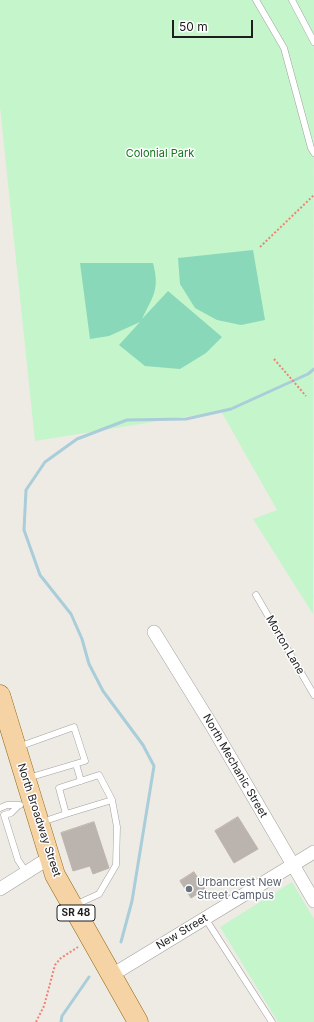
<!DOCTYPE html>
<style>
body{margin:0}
#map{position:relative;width:314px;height:1022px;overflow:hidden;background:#eeebe5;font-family:Inter,sans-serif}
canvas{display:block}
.scale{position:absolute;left:172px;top:20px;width:81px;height:18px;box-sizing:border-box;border:2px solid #1e1e1e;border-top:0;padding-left:5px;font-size:12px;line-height:14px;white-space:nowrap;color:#1e1e1e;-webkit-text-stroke:3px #fff;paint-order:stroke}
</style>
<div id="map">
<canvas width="314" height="1022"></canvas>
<div class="scale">50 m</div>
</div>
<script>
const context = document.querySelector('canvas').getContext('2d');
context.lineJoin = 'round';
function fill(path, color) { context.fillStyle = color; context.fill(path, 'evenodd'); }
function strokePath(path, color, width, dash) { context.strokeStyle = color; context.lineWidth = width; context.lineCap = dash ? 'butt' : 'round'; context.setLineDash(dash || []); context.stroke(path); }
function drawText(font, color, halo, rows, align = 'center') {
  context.font = font + ' Inter,sans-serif'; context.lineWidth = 3; context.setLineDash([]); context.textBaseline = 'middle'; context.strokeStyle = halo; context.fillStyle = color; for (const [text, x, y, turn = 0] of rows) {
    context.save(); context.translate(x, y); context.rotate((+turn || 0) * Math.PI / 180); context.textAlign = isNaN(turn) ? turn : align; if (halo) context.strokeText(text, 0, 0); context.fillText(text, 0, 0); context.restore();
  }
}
const park = new Path2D(`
 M 0,0 L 314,0 L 313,614 L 253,519 L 277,510 L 221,411 L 35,441 L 0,107 Z
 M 292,882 L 314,919 L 314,1022 L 278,1022 L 220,927 Z`);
const pitch = new Path2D(`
 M 253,250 L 265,320 L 241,325 L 217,320 L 195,308 L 180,284 L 178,258 Z
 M 80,263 L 153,263 C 160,290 153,296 142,319 L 168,291 L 222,337 L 206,353 L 180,369 L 145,366 L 119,345 L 140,322 L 109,336 L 90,339 Z`);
const stream = new Path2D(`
 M 121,942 L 132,901 L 154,766 L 143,745 L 103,691 L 89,664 L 82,639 L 71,614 L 40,575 L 24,530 L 26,490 L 45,462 L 77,439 L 127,420 L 186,419 L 231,409 L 308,374 L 314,369
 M 61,1022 L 62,1016 L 89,977`);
const building = new Path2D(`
 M 238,817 L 258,849 L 234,863 L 215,831 Z
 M 94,822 L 109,868 L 93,874 L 90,866 L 73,871 L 61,833 Z
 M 194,872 L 205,889 L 191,898 L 180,881 Z`);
const path = new Path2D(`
 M 260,247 L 314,195
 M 274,359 L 306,396
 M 36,1022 L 44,1006 L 55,965 L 61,958 L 78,947`);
const lane = new Path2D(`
 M 256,0 L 284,48 L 311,148 L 314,153
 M 292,0 L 314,42
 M 256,595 L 314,695
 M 18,747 L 74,727 L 85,761 L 28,778
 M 76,764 L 81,781
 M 99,775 L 112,800 L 66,814 L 59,788 Z
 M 19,805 L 11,813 L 4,815 L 18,860 L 26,872
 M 0,808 L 7,805 L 20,805
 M 42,822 L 66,814
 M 75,905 L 99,894 L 116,865 L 117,827 L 112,800
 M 205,918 L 272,1022`);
const street = new Path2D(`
 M 154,632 L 212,726 L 314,901
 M 0,889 L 49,858
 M 112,975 L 314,852`);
const primary = new Path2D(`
 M 0,695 L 55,875 L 138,1022`);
const markers = [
 [189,889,4,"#6b7280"]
];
const shields = [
 [76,913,38]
];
const shieldNames = [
 ["SR 48",76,913]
];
const parkNames = [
 ["Colonial Park",160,154]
];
const streetNames = [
 ["Morton Lane",285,645,60],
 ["North Mechanic Street",235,766,60],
 ["North Broadway Street",39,820,72],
 ["New Street",182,932,-31]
];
const worshipNames = [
 ["Urbancrest New",197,883],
 ["Street Campus",197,896]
];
fill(park, '#c5f5ca');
fill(pitch, '#89d8ba');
strokePath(stream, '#a9cdd9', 3);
fill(building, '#bbb4ae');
strokePath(building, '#bfb3a9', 1);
strokePath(lane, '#a2a2a2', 7);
strokePath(street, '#a2a2a2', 14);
strokePath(primary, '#8e640b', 21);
strokePath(path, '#ef8375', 2, [2, 2]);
strokePath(lane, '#fff', 6);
strokePath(street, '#fff', 13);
strokePath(primary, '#f5d3a4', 20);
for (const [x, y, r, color] of markers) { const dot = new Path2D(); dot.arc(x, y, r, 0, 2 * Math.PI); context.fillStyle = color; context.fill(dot); strokePath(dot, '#fff', 1.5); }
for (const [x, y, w] of shields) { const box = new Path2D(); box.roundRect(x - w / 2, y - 8, w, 16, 3); context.fillStyle = '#fff'; context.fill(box); strokePath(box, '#1e1e1e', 1); }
drawText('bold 10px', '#1e1e1e', null, shieldNames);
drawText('11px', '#14751d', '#fff', parkNames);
drawText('11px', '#1e1e1e', '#fff', streetNames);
drawText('11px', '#5b616d', '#fff', worshipNames, 'left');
</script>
